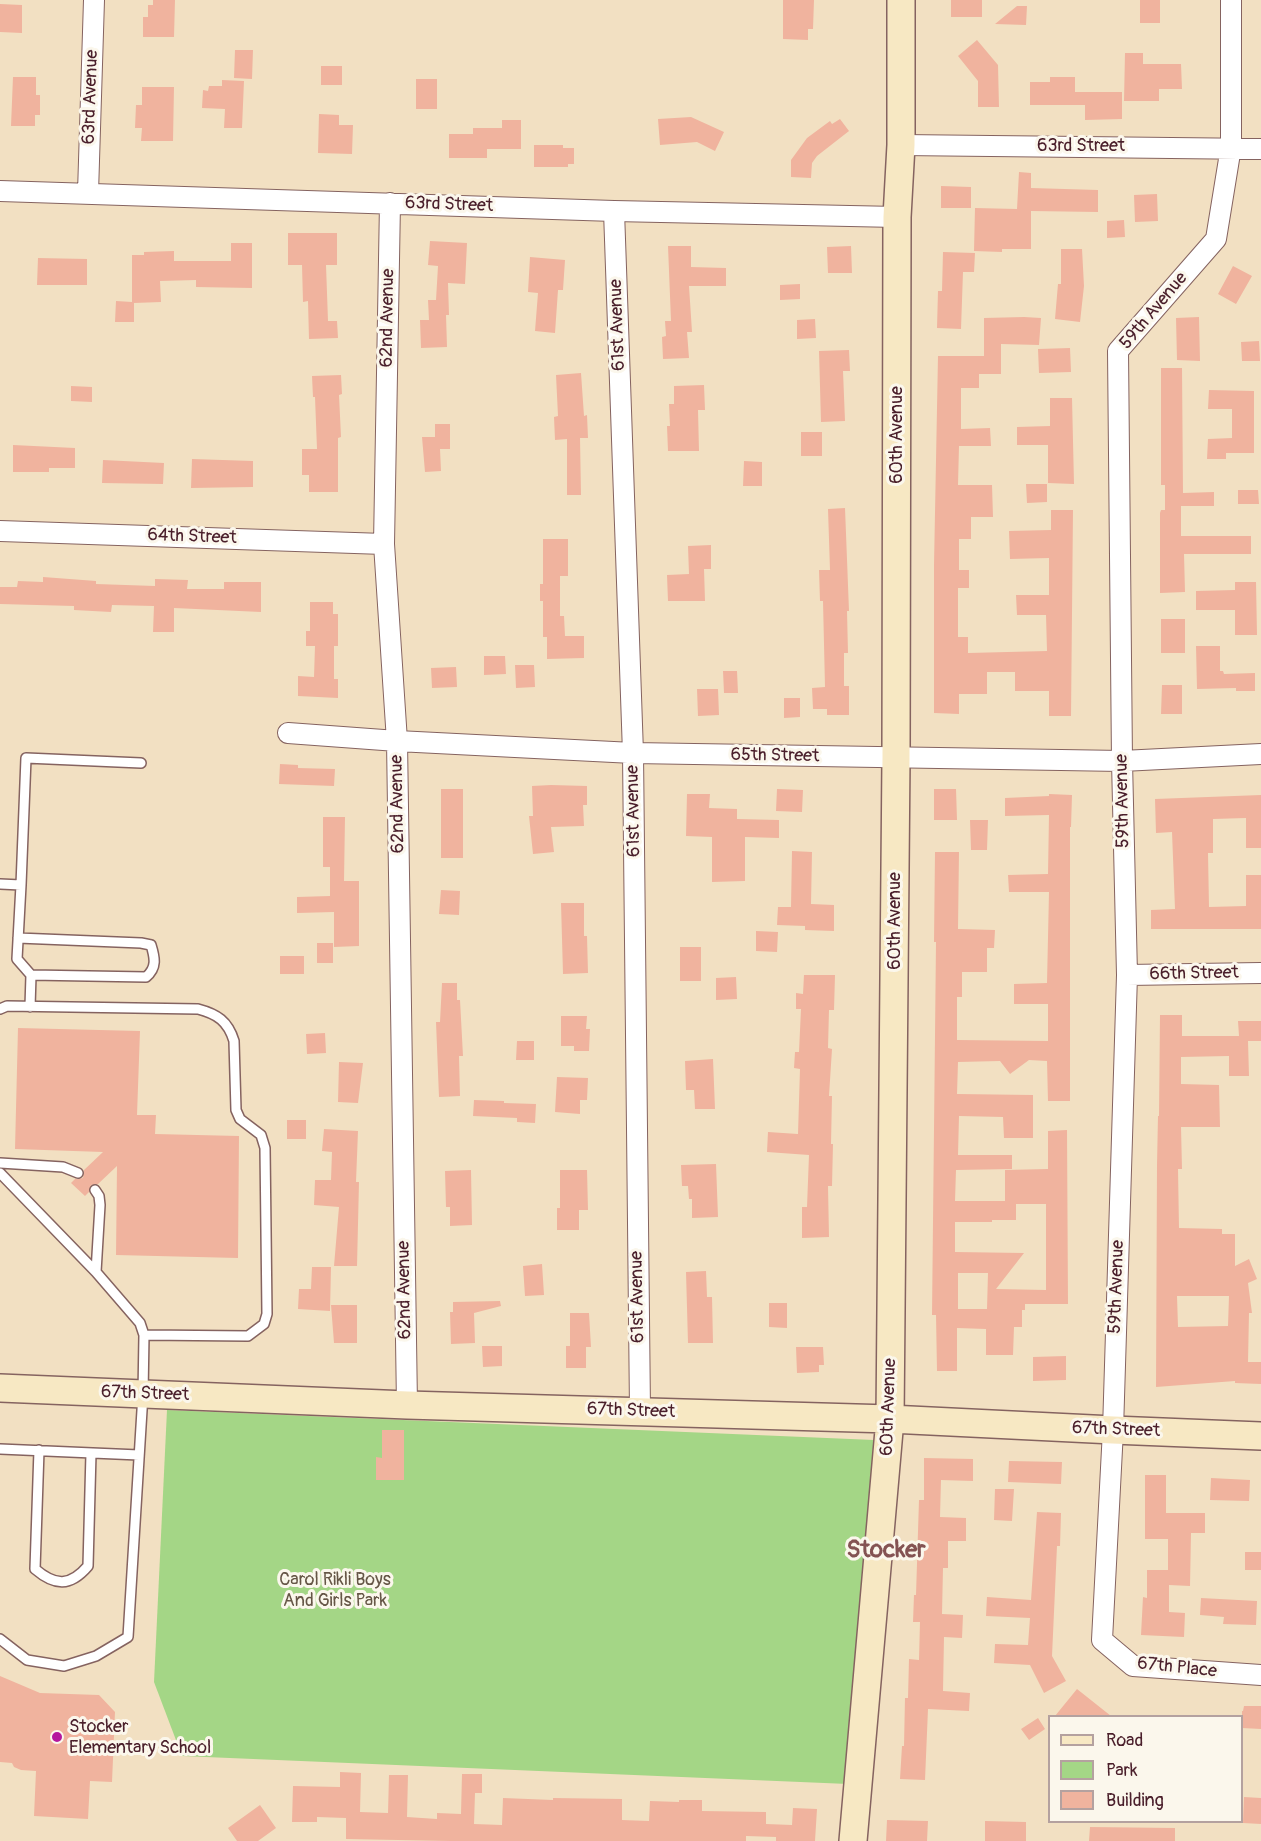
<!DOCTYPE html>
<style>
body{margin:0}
#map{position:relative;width:1261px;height:1841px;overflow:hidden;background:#f2e0c2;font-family:Pangolin,sans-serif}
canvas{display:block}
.legend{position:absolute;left:1048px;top:1715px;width:195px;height:108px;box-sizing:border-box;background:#fbf7ec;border:2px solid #b4a19f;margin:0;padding:8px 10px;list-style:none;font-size:18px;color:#4a1f2b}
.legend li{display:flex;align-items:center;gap:12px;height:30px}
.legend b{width:30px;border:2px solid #b4a19f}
</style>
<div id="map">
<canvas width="1261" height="1841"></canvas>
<ul class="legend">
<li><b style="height:8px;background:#f7e8c3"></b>Road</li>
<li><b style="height:16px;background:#a4d686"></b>Park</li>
<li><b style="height:16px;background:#f0b39e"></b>Building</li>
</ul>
</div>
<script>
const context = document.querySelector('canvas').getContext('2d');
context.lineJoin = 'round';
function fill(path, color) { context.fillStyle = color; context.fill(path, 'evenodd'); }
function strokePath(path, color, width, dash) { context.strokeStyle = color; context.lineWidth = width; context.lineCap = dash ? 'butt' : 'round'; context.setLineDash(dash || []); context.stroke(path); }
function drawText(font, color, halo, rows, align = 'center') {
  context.font = font + ' Pangolin,sans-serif'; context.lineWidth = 6; context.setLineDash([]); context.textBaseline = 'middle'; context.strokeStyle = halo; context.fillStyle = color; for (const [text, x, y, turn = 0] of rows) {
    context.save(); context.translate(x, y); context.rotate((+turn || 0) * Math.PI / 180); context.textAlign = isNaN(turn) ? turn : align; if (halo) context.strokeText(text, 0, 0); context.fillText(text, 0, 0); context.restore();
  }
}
const green = new Path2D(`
 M 167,1410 L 874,1440 L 848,1784 L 182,1756 L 154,1682 Z`);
const building = new Path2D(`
 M 153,0 L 175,0 L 174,37 L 143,37 L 143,17 L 148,17 L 148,5 L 153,5 Z
 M 783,0 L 814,0 L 813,29 L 808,29 L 808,40 L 783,39 Z
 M 951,0 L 982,0 L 982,17 L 951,17 Z
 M 1140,0 L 1160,0 L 1160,23 L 1140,23 Z
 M 0,4 L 22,5 L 22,33 L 0,32 Z
 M 1017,6 L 1027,6 L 1026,25 L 995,24 Z
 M 977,40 L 998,65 L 999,107 L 978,107 L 978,81 L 958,56 Z
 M 235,50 L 253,50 L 252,79 L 234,78 Z
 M 1125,53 L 1143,53 L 1143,64 L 1181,64 L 1182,89 L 1159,89 L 1159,101 L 1124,101 Z
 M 321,66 L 342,66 L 342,85 L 321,85 Z
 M 13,77 L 36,77 L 36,95 L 40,95 L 40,115 L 35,115 L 35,126 L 11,126 Z
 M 1050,77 L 1075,77 L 1075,92 L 1122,92 L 1122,119 L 1085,120 L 1085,105 L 1030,105 L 1030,82 L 1050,82 Z
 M 416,79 L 437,79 L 437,109 L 416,109 Z
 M 222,80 L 244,81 L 242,128 L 224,128 L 225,109 L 202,108 L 203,90 L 208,91 L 209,86 L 222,86 Z
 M 142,87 L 174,87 L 173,141 L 141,141 L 142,128 L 135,128 L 136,105 L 142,105 Z
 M 319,114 L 339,115 L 339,125 L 353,125 L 352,154 L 318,153 Z
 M 691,117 L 724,132 L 715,151 L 697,142 L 660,145 L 658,119 Z
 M 840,119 L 849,131 L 817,156 L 812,163 L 811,178 L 791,177 L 791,160 L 807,138 L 830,121 L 832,124 Z
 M 502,120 L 521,120 L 521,149 L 487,149 L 487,158 L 449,158 L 449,134 L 473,134 L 473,128 L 502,128 Z
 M 534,145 L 563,145 L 563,148 L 574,148 L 574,164 L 568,164 L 568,167 L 534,167 Z
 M 1019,172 L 1031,173 L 1031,188 L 1098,190 L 1098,212 L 1031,211 L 1031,249 L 1002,249 L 1002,252 L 974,251 L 975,208 L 1017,209 Z
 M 941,186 L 971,187 L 971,208 L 941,208 Z
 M 1157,194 L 1158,221 L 1135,222 L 1134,195 Z
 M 1124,220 L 1125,237 L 1107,238 L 1107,221 Z
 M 288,233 L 337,233 L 337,265 L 326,265 L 328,321 L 337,321 L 338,338 L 309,339 L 308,301 L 303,302 L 302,265 L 288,265 Z
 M 430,241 L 467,243 L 465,284 L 448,283 L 449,315 L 446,315 L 447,347 L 421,348 L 420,320 L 429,320 L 428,300 L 436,300 L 438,266 L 428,265 Z
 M 231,243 L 252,243 L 252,288 L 196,287 L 196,280 L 160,281 L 161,302 L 134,303 L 134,322 L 115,322 L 116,301 L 132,302 L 132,255 L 144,255 L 144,252 L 174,251 L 174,261 L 231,261 Z
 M 668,246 L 691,246 L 691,267 L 726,268 L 726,286 L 689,286 L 692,332 L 687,332 L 689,358 L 663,359 L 662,337 L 666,336 L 665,321 L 671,321 Z
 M 851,246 L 852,273 L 828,273 L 827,247 Z
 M 1061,249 L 1082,249 L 1084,286 L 1080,322 L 1055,319 L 1058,284 L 1061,284 Z
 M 943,252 L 975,253 L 974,272 L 963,272 L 961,329 L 937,328 L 938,291 L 942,291 Z
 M 530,257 L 565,260 L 563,290 L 558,290 L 555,333 L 535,331 L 538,293 L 528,292 Z
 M 38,258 L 87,259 L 87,285 L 37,285 Z
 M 1233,266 L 1252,276 L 1236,304 L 1218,294 Z
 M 800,284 L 800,299 L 780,300 L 780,285 Z
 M 1024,317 L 1041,318 L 1039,345 L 1001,344 L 1001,374 L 979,374 L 979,388 L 961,388 L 961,429 L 990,428 L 991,446 L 959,446 L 958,485 L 992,485 L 993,517 L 971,517 L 971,539 L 959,539 L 959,570 L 969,570 L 969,588 L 958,588 L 958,637 L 968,637 L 968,653 L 1047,651 L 1046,615 L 1017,615 L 1016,595 L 1049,595 L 1049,558 L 1010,559 L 1009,531 L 1051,530 L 1051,510 L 1073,510 L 1071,716 L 1049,716 L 1049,691 L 1015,691 L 1015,672 L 987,672 L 987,694 L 959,694 L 959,714 L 934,713 L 934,565 L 938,356 L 984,356 L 984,318 Z
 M 1199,317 L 1200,361 L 1177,360 L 1176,318 Z
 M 815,319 L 816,338 L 797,339 L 797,320 Z
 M 1259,341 L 1260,361 L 1242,361 L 1241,342 Z
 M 1070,348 L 1071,372 L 1039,373 L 1038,349 Z
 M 849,350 L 850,371 L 843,371 L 845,421 L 821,422 L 819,351 Z
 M 1161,368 L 1182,368 L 1183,493 L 1214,492 L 1214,506 L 1181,506 L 1181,536 L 1251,536 L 1251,554 L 1184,554 L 1185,592 L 1160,593 L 1160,513 L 1161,510 L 1165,510 L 1165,485 L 1161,485 Z
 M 581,373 L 584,416 L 587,415 L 588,438 L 580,438 L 581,495 L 567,495 L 567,439 L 555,440 L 554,417 L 558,416 L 556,375 Z
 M 341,375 L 342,394 L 339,395 L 341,437 L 338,438 L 338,492 L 309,492 L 309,475 L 302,475 L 302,449 L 317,449 L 315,397 L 313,397 L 312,376 Z
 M 704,385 L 705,410 L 698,410 L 699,451 L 668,451 L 667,426 L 670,426 L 669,404 L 674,404 L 674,386 Z
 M 71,386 L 92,387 L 92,402 L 71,401 Z
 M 1209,390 L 1254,391 L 1254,453 L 1226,453 L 1226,459 L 1207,459 L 1208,439 L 1232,438 L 1232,409 L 1208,409 Z
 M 1050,398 L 1072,398 L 1074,484 L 1048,483 L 1048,445 L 1017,445 L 1017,427 L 1050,426 Z
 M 435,424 L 450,424 L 450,449 L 440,449 L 441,471 L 425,472 L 422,437 L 435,437 Z
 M 801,432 L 822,432 L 822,456 L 801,456 Z
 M 13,445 L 75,448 L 75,468 L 49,468 L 49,472 L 13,472 Z
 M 192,459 L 253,461 L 253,487 L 191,488 Z
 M 103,460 L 164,463 L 163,484 L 102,483 Z
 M 744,461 L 762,462 L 762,486 L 743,486 Z
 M 1026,484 L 1047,484 L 1047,502 L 1027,503 Z
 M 1238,490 L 1258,490 L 1259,504 L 1238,504 Z
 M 845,508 L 849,611 L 847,611 L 848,653 L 844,653 L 844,686 L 849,686 L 849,715 L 827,715 L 827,709 L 813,709 L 812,688 L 825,687 L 823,601 L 820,601 L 819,570 L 830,570 L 828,509 Z
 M 543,539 L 568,539 L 568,576 L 560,576 L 560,616 L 564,616 L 565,636 L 584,636 L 584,658 L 547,659 L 547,637 L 543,637 L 543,601 L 540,601 L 540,584 L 543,584 Z
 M 711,545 L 711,569 L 704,569 L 705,601 L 668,601 L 667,575 L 689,574 L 688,546 Z
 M 43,577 L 96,581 L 96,584 L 155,586 L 155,579 L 188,580 L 187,589 L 224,589 L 224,582 L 261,582 L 261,612 L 174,608 L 174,632 L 153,632 L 154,606 L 112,605 L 111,612 L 74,610 L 74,606 L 0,604 L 0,587 L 17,587 L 18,581 L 43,582 Z
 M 1235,582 L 1256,582 L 1257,635 L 1235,635 L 1235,610 L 1196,610 L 1196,591 L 1235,590 Z
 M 310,602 L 333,602 L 333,614 L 338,614 L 338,646 L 334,646 L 334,679 L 338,679 L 338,698 L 298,696 L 298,676 L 314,677 L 315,646 L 306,646 L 306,631 L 310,631 Z
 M 1161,619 L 1185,619 L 1185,653 L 1161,653 Z
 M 1196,646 L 1220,646 L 1220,671 L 1223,671 L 1224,674 L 1255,673 L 1255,691 L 1236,691 L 1236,688 L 1197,689 Z
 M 484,656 L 505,656 L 506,674 L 484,675 Z
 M 515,665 L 534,665 L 535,687 L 516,688 Z
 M 456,667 L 457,687 L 432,688 L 431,668 Z
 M 723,671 L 737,671 L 738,693 L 724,693 Z
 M 1162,685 L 1182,685 L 1182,714 L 1161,714 Z
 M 697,689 L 718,689 L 719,715 L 698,716 Z
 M 784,698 L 800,698 L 800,717 L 784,718 Z
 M 280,764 L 298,765 L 298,768 L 335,769 L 334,786 L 279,784 Z
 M 551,785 L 587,786 L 587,805 L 583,805 L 584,826 L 551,827 L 554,852 L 533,854 L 529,816 L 533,816 L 532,786 Z
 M 441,789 L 463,789 L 463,858 L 441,858 Z
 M 777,789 L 803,790 L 802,812 L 776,811 Z
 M 934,789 L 956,789 L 957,820 L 934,820 Z
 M 687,794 L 710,794 L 709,808 L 737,809 L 737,819 L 779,820 L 779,838 L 745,837 L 745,881 L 712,882 L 712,837 L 686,836 Z
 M 1049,794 L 1072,795 L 1071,827 L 1070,827 L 1070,1101 L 1048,1101 L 1047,1061 L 1029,1060 L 1010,1074 L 1000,1061 L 958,1062 L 957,1094 L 1033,1095 L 1033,1138 L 1004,1138 L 1003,1117 L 959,1116 L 958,1155 L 1012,1155 L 1012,1169 L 956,1170 L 955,1201 L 1005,1201 L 1005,1170 L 1048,1169 L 1048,1131 L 1067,1130 L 1068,1304 L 1025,1304 L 1025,1310 L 1022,1310 L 1022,1327 L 1014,1327 L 1013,1355 L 986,1355 L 986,1329 L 957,1328 L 957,1371 L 937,1371 L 936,1315 L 932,1315 L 936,942 L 934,942 L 935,852 L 959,852 L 958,929 L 995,930 L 994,948 L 987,948 L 987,972 L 962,972 L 962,997 L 957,997 L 957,1040 L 1048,1041 L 1048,1004 L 1014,1004 L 1014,984 L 1047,983 L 1049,892 L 1009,892 L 1008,875 L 1048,874 L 1049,815 L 1005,816 L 1005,798 L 1049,796 ZM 1016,1204 L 1046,1204 L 1046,1290 L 996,1289 L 1024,1253 L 955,1252 L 955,1222 L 992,1222 L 992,1220 L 1016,1220 ZM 958,1273 L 988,1273 L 987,1309 L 958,1309 Z
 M 1261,795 L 1261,848 L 1246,848 L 1246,818 L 1213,819 L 1213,853 L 1208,853 L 1209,907 L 1246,906 L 1246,875 L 1261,875 L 1261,929 L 1151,929 L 1151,910 L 1175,909 L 1172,832 L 1156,833 L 1155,799 Z
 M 323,817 L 345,817 L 344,881 L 359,881 L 359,946 L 334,947 L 334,912 L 297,913 L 297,897 L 330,896 L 330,867 L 323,867 Z
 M 970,820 L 988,820 L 987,850 L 971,850 Z
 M 792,851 L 812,852 L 811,904 L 834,905 L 834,931 L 805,930 L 805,926 L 777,925 L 778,907 L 791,907 Z
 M 441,890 L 460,891 L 459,915 L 439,914 Z
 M 561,903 L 584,903 L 584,936 L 587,936 L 588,973 L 563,974 Z
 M 756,931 L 778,932 L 777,952 L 756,951 Z
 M 317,943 L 333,943 L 333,963 L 317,963 Z
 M 680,947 L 701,947 L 701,981 L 680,981 Z
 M 280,956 L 304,956 L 304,974 L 280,974 Z
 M 804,975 L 835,975 L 834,1010 L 829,1010 L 828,1048 L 832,1049 L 829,1096 L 832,1096 L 831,1144 L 833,1144 L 832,1186 L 828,1186 L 829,1237 L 802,1238 L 802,1207 L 807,1207 L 809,1155 L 767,1152 L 768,1132 L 798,1134 L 800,1069 L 794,1068 L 795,1052 L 799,1052 L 801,1009 L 796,1009 L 796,993 L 803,994 Z
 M 736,977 L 737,999 L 716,1000 L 716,978 Z
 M 442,983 L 457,983 L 457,1000 L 460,1000 L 463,1056 L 459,1056 L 460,1096 L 439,1097 L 436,1022 L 440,1022 Z
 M 1160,1015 L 1182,1015 L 1182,1036 L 1239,1036 L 1238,1021 L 1261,1021 L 1261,1041 L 1248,1041 L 1249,1076 L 1229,1076 L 1229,1056 L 1181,1057 L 1181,1084 L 1219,1085 L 1220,1127 L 1181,1127 L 1182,1169 L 1178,1169 L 1179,1228 L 1222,1229 L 1222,1234 L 1235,1234 L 1235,1266 L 1249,1259 L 1257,1279 L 1248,1283 L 1252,1313 L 1249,1313 L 1248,1362 L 1261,1362 L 1261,1384 L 1235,1383 L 1235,1381 L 1156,1387 L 1157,1165 L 1158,1116 L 1159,1116 ZM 1177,1296 L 1229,1296 L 1228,1326 L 1178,1327 Z
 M 561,1016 L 587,1016 L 586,1029 L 590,1029 L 589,1051 L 574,1051 L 574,1046 L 561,1046 Z
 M 18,1028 L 140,1031 L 137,1115 L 156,1115 L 155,1134 L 239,1136 L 238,1258 L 116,1255 L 117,1166 L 98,1184 L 91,1185 L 89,1192 L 85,1196 L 71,1183 L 75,1179 L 83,1178 L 84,1170 L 103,1152 L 15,1149 Z
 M 325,1033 L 326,1053 L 307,1054 L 306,1034 Z
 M 517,1041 L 534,1041 L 534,1060 L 516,1060 Z
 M 713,1059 L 715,1109 L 695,1109 L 694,1090 L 686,1090 L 685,1061 Z
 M 339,1062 L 363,1063 L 358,1103 L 338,1102 Z
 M 557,1077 L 588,1078 L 587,1100 L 580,1100 L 580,1114 L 555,1112 Z
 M 474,1100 L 504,1101 L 504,1103 L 536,1104 L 535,1123 L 517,1122 L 517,1118 L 473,1116 Z
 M 287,1120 L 306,1120 L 306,1139 L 287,1139 Z
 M 324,1129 L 358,1131 L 356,1182 L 359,1182 L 357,1266 L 334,1266 L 339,1207 L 314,1205 L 315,1180 L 331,1180 L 332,1152 L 322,1151 Z
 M 716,1164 L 718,1217 L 692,1218 L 692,1199 L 689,1199 L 688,1186 L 682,1186 L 681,1165 Z
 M 471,1170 L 472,1225 L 450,1226 L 450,1207 L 446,1207 L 445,1171 Z
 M 560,1170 L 587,1170 L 588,1210 L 579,1210 L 579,1230 L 557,1230 L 557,1208 L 560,1208 Z
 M 542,1264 L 544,1295 L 525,1296 L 523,1266 Z
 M 312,1267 L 331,1267 L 330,1311 L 298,1309 L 299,1289 L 311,1289 Z
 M 706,1271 L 707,1297 L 712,1297 L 713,1343 L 688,1343 L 686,1272 Z
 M 500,1301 L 501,1306 L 474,1313 L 475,1343 L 451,1344 L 450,1312 L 453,1312 L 453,1302 Z
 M 769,1303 L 787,1303 L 787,1328 L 769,1327 Z
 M 331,1305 L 357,1305 L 357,1343 L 334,1343 Z
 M 570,1313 L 589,1313 L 591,1347 L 586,1347 L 586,1368 L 566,1368 L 566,1346 L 570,1346 Z
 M 482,1346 L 502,1346 L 502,1366 L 483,1367 Z
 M 796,1347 L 823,1347 L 824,1365 L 819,1365 L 819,1372 L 797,1373 Z
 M 1066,1356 L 1066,1380 L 1033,1381 L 1033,1357 Z
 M 382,1430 L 404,1430 L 404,1480 L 376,1480 L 376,1457 L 382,1458 Z
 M 924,1458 L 973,1459 L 973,1481 L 941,1480 L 940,1517 L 966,1518 L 966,1541 L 948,1541 L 948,1568 L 943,1568 L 942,1614 L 963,1615 L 962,1638 L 944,1637 L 943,1691 L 970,1693 L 969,1711 L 928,1709 L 925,1780 L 900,1779 L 902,1746 L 904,1746 L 905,1698 L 908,1698 L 909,1659 L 919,1660 L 920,1622 L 913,1622 L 914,1595 L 916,1595 L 919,1500 L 924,1500 Z
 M 1009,1461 L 1062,1462 L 1061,1484 L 1008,1482 Z
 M 1145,1475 L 1166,1475 L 1166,1513 L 1205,1513 L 1205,1533 L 1191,1533 L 1190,1586 L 1169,1585 L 1169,1612 L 1185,1613 L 1184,1637 L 1141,1635 L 1143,1597 L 1147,1598 L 1147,1570 L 1168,1570 L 1168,1539 L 1145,1539 Z
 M 1211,1478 L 1250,1480 L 1249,1501 L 1210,1500 Z
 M 995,1489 L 1014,1489 L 1012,1521 L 994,1520 Z
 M 1037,1512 L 1061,1513 L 1060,1546 L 1057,1546 L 1052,1656 L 1066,1681 L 1044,1693 L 1030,1665 L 994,1663 L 995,1644 L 1028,1645 L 1030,1618 L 986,1616 L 987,1597 L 1031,1600 Z
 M 1245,1552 L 1261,1552 L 1261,1570 L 1245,1570 Z
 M 1201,1598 L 1257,1601 L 1256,1625 L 1223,1624 L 1224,1617 L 1200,1615 Z
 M 0,1676 L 40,1693 L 99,1695 L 115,1712 L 112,1782 L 90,1781 L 88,1819 L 34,1816 L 36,1771 L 21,1770 L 14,1767 L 12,1763 L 0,1762 Z
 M 1077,1689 L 1111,1716 L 1055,1716 Z
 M 1244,1706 L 1261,1706 L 1261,1729 L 1242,1728 L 1242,1711 L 1243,1711 Z
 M 1038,1718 L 1045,1729 L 1029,1740 L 1021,1729 Z
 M 340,1772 L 361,1773 L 360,1812 L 388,1813 L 389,1775 L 408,1775 L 407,1817 L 437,1819 L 437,1813 L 461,1814 L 462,1774 L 482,1774 L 482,1793 L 475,1793 L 474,1824 L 502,1825 L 503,1798 L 553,1800 L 553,1798 L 622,1799 L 622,1820 L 649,1821 L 650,1801 L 679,1802 L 679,1800 L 702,1800 L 702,1811 L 766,1812 L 766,1824 L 792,1825 L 793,1808 L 817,1809 L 815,1841 L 776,1841 L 776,1837 L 746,1836 L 746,1841 L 450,1841 L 346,1839 L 346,1818 L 317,1817 L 317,1822 L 292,1822 L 293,1786 L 340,1787 Z
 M 1244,1797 L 1261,1798 L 1261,1824 L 1243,1823 Z
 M 260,1805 L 276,1828 L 258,1841 L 237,1841 L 228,1828 Z
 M 887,1820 L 928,1821 L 927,1841 L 886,1841 Z
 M 985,1821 L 1026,1822 L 1026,1841 L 985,1841 Z
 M 1090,1827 L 1175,1828 L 1175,1841 L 1089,1841 Z`);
const lane = new Path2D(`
 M 0,884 L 21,885 L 17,959 L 31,975 L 146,977 C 157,968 155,958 151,945 L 141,943 L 18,938
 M 21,885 L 26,758 L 141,763
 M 30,1007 L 31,975
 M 0,1009 L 7,1006 L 198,1009 C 217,1014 228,1021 234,1041 L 236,1110 L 240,1119 L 261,1135 L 265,1148 L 267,1314 L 264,1324 L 248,1336 L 144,1335
 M 0,1163 L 63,1167 L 78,1173
 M 0,1173 L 96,1272 L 140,1323 L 144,1335 L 143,1394 L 128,1637 L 96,1656 L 64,1666 L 27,1660 L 0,1639
 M 95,1190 L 99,1196 L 100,1205 L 96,1272
 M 0,1449 L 139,1455
 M 39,1450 L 35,1569 C 55,1586 70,1587 88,1566 L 91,1453`);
const street = new Path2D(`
 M 1231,0 L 1231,147 L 1216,239 L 1118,351 L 1122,761 L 1127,975 L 1113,1430 L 1102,1640 L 1133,1666 L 1261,1675
 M 901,145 L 1261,149
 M 0,191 L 614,211 L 897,217
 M 88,193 L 94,0
 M 390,203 L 384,544 L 397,741 L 407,1405
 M 614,211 L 633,753 L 640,1411
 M 0,531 L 384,544
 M 288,733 L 397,741 L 633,753 L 1122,761 L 1261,754
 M 1127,975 L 1261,973`);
const secondary = new Path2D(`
 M 0,1388 L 407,1405 L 890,1419 L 1113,1430 L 1261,1436
 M 853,1841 L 890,1419 L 896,758 L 897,217 L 901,145 L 901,0`);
const markers = [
 [57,1737,6,"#b5179e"]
];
const streetNames = [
 ["63rd Avenue",91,97,-88],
 ["63rd Street",1081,146],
 ["63rd Street",449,205,2],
 ["59th Avenue",1154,311,-50],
 ["62nd Avenue",388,318,-89],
 ["61st Avenue",618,325,-92],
 ["60th Avenue",897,435,-90],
 ["64th Street",192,537,2],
 ["65th Street",775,756,1],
 ["59th Avenue",1123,801,-91],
 ["62nd Avenue",398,804,-91],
 ["61st Avenue",634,811,-91],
 ["60th Avenue",895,921,-90],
 ["66th Street",1194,974,-1],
 ["59th Avenue",1117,1287,-88],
 ["62nd Avenue",405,1290,-91],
 ["61st Avenue",638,1297,-91],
 ["67th Street",145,1394,2],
 ["60th Avenue",889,1407,-88],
 ["67th Street",631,1411,2],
 ["67th Street",1116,1430,2],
 ["67th Place",1177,1668,6]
];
const parkNames = [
 ["Carol Rikli Boys",335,1580],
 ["And Girls Park",335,1601]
];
const poiNames = [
 ["Stocker",69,1727],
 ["Elementary School",69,1748]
];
const districtNames = [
 ["Stocker",886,1551]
];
fill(green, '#a4d686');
fill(building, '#f0b39e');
strokePath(lane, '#856360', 12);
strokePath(street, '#856360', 22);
strokePath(secondary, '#856360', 30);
strokePath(lane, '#fff', 9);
strokePath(street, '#fff', 20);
strokePath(secondary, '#f7e8c3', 27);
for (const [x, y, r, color] of markers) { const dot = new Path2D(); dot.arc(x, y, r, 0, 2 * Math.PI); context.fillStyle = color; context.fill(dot); strokePath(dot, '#fbf7ec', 2); }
drawText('18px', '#4a1f2b', '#fbf7ec', streetNames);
drawText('18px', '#655646', '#fbf7ec', parkNames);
drawText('18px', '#4a1f2b', '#fbf7ec', poiNames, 'left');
drawText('bold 24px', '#845353', '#fbf7ec', districtNames);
</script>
